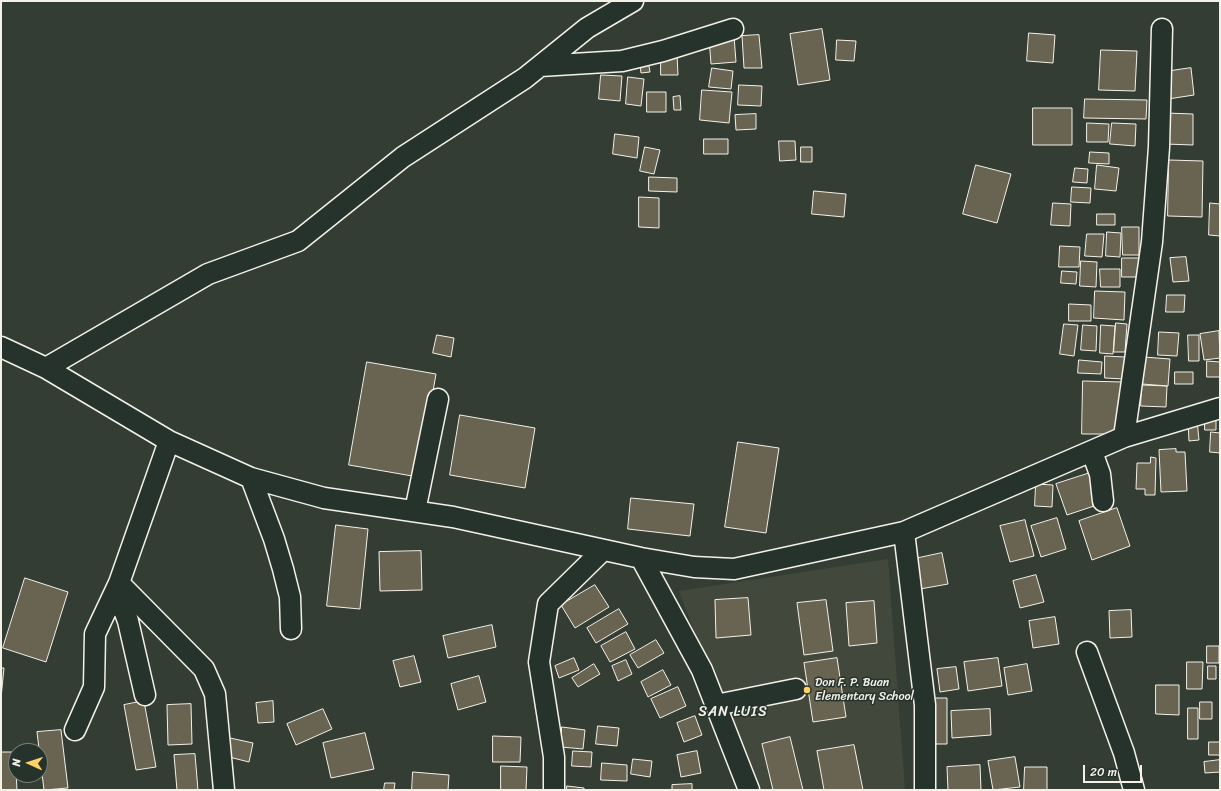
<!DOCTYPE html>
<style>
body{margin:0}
#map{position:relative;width:1221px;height:791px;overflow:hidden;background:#333d34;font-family:Sriracha,sans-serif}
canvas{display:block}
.frame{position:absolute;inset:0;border:2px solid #f4f1e8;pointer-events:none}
.north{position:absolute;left:8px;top:743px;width:40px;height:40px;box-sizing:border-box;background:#26332d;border:1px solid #787f78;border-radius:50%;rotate:273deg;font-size:11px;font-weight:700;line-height:16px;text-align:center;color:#f4f1e8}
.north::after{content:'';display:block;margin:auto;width:14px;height:18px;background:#ffd166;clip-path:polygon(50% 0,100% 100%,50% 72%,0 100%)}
.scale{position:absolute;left:1083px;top:765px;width:59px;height:18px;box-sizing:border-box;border:2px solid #f4f1e8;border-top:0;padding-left:5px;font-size:12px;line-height:14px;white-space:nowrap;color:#f4f1e8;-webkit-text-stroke:3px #26332d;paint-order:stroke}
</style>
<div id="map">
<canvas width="1221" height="791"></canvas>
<div class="frame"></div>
<div class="north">N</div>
<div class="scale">20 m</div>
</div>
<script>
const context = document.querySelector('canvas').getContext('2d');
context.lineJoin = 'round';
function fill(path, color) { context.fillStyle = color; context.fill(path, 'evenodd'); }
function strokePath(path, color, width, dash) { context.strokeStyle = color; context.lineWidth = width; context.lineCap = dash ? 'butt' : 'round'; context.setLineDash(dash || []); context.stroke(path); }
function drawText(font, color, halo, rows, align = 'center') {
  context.font = font + ' Sriracha,sans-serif'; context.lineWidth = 3; context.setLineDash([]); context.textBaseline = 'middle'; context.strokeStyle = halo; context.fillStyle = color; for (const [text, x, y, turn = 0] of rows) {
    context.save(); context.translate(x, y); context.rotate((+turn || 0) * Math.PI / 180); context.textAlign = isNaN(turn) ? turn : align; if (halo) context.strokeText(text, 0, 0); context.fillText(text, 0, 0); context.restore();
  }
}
const built = new Path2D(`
 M 888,559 L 905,790 L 754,790 L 679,591 Z`);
const building = new Path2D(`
 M 822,29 L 830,80 L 798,85 L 790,34 Z
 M 1029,33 L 1055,35 L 1053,63 L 1027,61 Z
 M 759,35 L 762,68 L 744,68 L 742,36 Z
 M 734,36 L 736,62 L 711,64 L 709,38 Z
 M 837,40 L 856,41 L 854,61 L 836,60 Z
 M 1101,50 L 1137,51 L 1135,91 L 1099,90 Z
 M 661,54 L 677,54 L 678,75 L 661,75 Z
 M 647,55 L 650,72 L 641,73 L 639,57 Z
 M 712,68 L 733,71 L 731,89 L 709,87 Z
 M 1191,68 L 1194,95 L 1168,99 L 1164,72 Z
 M 601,75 L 622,76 L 620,101 L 599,99 Z
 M 628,77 L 644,79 L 641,106 L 626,104 Z
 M 739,85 L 762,86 L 761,106 L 738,105 Z
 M 702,90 L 732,92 L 729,123 L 700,120 Z
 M 647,92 L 666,92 L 666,112 L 647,112 Z
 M 680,96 L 681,110 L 674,110 L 673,97 Z
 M 1085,99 L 1147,100 L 1146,119 L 1084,118 Z
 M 1033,108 L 1072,108 L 1072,145 L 1033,145 Z
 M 1166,113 L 1193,114 L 1193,145 L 1165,144 Z
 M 756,114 L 756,129 L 736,130 L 735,115 Z
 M 1087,123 L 1109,124 L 1108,142 L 1087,142 Z
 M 1112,123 L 1136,124 L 1135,146 L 1110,144 Z
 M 615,134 L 639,137 L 637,158 L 613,154 Z
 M 704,139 L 728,139 L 728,154 L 704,154 Z
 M 779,141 L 795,141 L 796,160 L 780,161 Z
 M 645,147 L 660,150 L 654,174 L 640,171 Z
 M 801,147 L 812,147 L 812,162 L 801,162 Z
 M 1090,152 L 1109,153 L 1109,164 L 1089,163 Z
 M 1169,160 L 1203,161 L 1202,217 L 1168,216 Z
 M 976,165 L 1011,174 L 997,223 L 963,214 Z
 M 1097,165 L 1119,168 L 1116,191 L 1095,189 Z
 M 1075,168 L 1088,169 L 1087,183 L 1073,182 Z
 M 649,177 L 677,178 L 677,192 L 649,191 Z
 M 1072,187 L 1091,188 L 1090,203 L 1071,202 Z
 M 814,191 L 846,194 L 844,217 L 812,214 Z
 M 639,197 L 659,198 L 659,228 L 639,227 Z
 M 1053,203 L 1071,204 L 1070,226 L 1051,225 Z
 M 1210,203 L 1220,204 L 1220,236 L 1209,235 Z
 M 1097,214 L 1115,214 L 1115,225 L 1097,225 Z
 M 1122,227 L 1139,227 L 1139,255 L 1123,255 Z
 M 1107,232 L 1121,233 L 1120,257 L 1106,256 Z
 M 1087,234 L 1104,234 L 1102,257 L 1085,256 Z
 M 1060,246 L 1080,247 L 1079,267 L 1059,267 Z
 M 1186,257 L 1189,281 L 1173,282 L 1170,258 Z
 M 1122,258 L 1141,258 L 1141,277 L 1122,277 Z
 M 1081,261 L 1097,262 L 1096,287 L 1080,286 Z
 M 1100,269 L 1120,269 L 1120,287 L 1101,287 Z
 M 1062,271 L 1077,272 L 1076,284 L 1061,283 Z
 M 1095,291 L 1125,292 L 1124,320 L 1094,318 Z
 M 1167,295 L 1185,295 L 1184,312 L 1166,312 Z
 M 1069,304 L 1091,305 L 1091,321 L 1069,321 Z
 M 1116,323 L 1127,324 L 1125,352 L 1114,352 Z
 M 1064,324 L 1078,325 L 1074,356 L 1060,354 Z
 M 1083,325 L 1097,326 L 1096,351 L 1081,350 Z
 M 1101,325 L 1115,326 L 1113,354 L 1100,353 Z
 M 1219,331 L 1220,358 L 1204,360 L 1200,334 Z
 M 1159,332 L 1179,333 L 1177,356 L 1158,355 Z
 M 437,335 L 454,338 L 451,357 L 433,353 Z
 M 1188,335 L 1199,335 L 1199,361 L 1189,361 Z
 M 1105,356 L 1125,357 L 1124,379 L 1105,378 Z
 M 1144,357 L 1170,359 L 1168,386 L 1142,384 Z
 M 1079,360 L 1102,362 L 1101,374 L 1078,373 Z
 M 1207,361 L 1220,362 L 1220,377 L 1207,377 Z
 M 367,362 L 436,374 L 418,477 L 349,465 Z
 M 1175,372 L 1193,372 L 1193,384 L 1175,384 Z
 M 1083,381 L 1123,382 L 1121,434 L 1082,434 Z
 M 1142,385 L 1167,386 L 1166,407 L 1141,406 Z
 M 460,415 L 535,428 L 525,488 L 450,475 Z
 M 1205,416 L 1216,416 L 1216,430 L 1205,430 Z
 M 1197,420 L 1199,440 L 1189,441 L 1188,421 Z
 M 1211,432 L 1220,433 L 1220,453 L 1210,452 Z
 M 738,442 L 779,448 L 766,533 L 725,527 Z
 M 1176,449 L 1176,452 L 1185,452 L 1187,491 L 1161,492 L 1159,450 Z
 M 1151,457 L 1156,458 L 1155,495 L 1145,495 L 1145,489 L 1136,489 L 1137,463 L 1150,463 Z
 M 1090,473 L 1100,504 L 1067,515 L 1056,484 Z
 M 1036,484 L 1053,485 L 1052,507 L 1035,506 Z
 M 631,498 L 694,504 L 690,536 L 628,529 Z
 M 1117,508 L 1130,546 L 1092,560 L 1079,521 Z
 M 1057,518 L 1066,549 L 1041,557 L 1031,526 Z
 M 1025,520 L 1034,556 L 1010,562 L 1000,526 Z
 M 336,525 L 368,529 L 360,609 L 327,606 Z
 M 421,551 L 422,590 L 380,591 L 379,552 Z
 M 942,553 L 948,584 L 920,589 L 914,559 Z
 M 1036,575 L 1044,602 L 1020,608 L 1013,581 Z
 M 25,578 L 68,592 L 46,662 L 3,648 Z
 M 595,585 L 609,607 L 575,628 L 561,605 Z
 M 748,598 L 751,635 L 716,638 L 715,600 Z
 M 826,600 L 833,651 L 804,655 L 797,603 Z
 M 874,601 L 877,643 L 849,646 L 846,603 Z
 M 619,609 L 628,624 L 596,643 L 587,628 Z
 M 1131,610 L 1132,637 L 1110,638 L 1109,611 Z
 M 1055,617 L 1059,644 L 1033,648 L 1029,621 Z
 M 492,625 L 496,647 L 448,658 L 443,636 Z
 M 626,632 L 635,649 L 610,662 L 601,646 Z
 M 656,640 L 664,653 L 638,668 L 630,655 Z
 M 1207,646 L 1219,646 L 1219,663 L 1207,663 Z
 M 414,656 L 421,682 L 400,687 L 393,661 Z
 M 574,658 L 579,670 L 559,678 L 555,666 Z
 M 837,658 L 846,717 L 813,722 L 804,663 Z
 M 998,658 L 1002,686 L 968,691 L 964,662 Z
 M 626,660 L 632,674 L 618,681 L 612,666 Z
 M 1187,662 L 1203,662 L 1202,689 L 1187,689 Z
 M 594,664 L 600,674 L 578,687 L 572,678 Z
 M 1027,664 L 1032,691 L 1008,695 L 1004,668 Z
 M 1208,666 L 1216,666 L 1216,679 L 1208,679 Z
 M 956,667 L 959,689 L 940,692 L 937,669 Z
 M 1,668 L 4,668 L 1,698 Z
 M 663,670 L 671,685 L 648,697 L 641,682 Z
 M 479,676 L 486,702 L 458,710 L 451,684 Z
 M 1156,685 L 1179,685 L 1179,715 L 1156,714 Z
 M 678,687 L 686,706 L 660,718 L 651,699 Z
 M 931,698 L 947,698 L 947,744 L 930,744 Z
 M 144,701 L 156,767 L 136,770 L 124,705 Z
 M 273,701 L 274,722 L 258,723 L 256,703 Z
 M 1200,702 L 1212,702 L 1212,719 L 1200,719 Z
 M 191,704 L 192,744 L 168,745 L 167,705 Z
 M 1188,708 L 1198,708 L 1198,739 L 1188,739 Z
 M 323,709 L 332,729 L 296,745 L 287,724 Z
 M 990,709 L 991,735 L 952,738 L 951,711 Z
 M 695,716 L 702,735 L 684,742 L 677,723 Z
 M 598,726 L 619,728 L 617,746 L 596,744 Z
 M 562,727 L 585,730 L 583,749 L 561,747 Z
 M 61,730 L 68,788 L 44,790 L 37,732 Z
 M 365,733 L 374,769 L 331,778 L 323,743 Z
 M 493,736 L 521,737 L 520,762 L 493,762 Z
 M 790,737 L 803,790 L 773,790 L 762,744 Z
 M 230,738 L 253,743 L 249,762 L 225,756 Z
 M 1209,742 L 1220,742 L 1220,755 L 1209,755 Z
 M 854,745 L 863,790 L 824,790 L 817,751 Z
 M 573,751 L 592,752 L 591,767 L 572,766 Z
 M 697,751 L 701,773 L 681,777 L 677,755 Z
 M 1,752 L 15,752 L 17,790 L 1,790 Z
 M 195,754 L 198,790 L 177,790 L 174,755 Z
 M 1015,757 L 1020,787 L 993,790 L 988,761 Z
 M 633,759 L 652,761 L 650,777 L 631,774 Z
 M 1220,760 L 1220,772 L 1205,773 L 1204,762 Z
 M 602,763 L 627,765 L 627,781 L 601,780 Z
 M 980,765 L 981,790 L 948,790 L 947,767 Z
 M 501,766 L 527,767 L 526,790 L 501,790 Z
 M 1025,767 L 1047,767 L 1047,790 L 1024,790 Z
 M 413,772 L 449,775 L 448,790 L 412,790 Z
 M 385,783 L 395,783 L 394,790 L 384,790 Z
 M 692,784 L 692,790 L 672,790 L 672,785 Z
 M 567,786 L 584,788 L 584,790 L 567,790 Z`);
const minor = new Path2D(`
 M 540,66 L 622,61 L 663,51 L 733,29
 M 1,347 L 46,368 L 169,441 L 251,478 L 324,498 L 453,517 L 641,558 L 694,567 L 734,569 L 904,532 L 1124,437 L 1220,408
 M 46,368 L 208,274 L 298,241 L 403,157 L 525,78 L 587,28 L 633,1
 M 1124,437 L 1152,242 L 1159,147 L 1162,29
 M 169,441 L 119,583 L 204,669 L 215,694 L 224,790
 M 1092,452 L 1100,474 L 1103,501
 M 251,478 L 274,539 L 283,569 L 290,597 L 291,629
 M 415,511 L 438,399
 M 904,532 L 925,705 L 925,790
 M 641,558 L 702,670 L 749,790
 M 111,600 L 124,610 L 128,621 L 145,695
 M 1087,652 L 1124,753 L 1134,790
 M 716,705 L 796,689
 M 75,730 L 94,687 L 95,634 L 119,583
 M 554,790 L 554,757 L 539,662 L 548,604 L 603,550`);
const markers = [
 [807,690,4,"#ffd166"]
];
const poiNames = [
 ["Don F. P. Buan",815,683],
 ["Elementary School",815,697]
];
const quarterNames = [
 ["SAN LUIS",733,712]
];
fill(built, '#43483d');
fill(building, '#696352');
strokePath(building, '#f4f1e8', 1);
strokePath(minor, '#f4f1e8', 23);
strokePath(minor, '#26332d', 20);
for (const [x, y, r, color] of markers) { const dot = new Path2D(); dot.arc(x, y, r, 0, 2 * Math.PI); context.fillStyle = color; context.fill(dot); strokePath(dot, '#26332d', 1.5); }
drawText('12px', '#f4f1e8', '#26332d', poiNames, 'left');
context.letterSpacing = '1px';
drawText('14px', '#f4f1e8', '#26332d', quarterNames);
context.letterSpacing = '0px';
</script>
